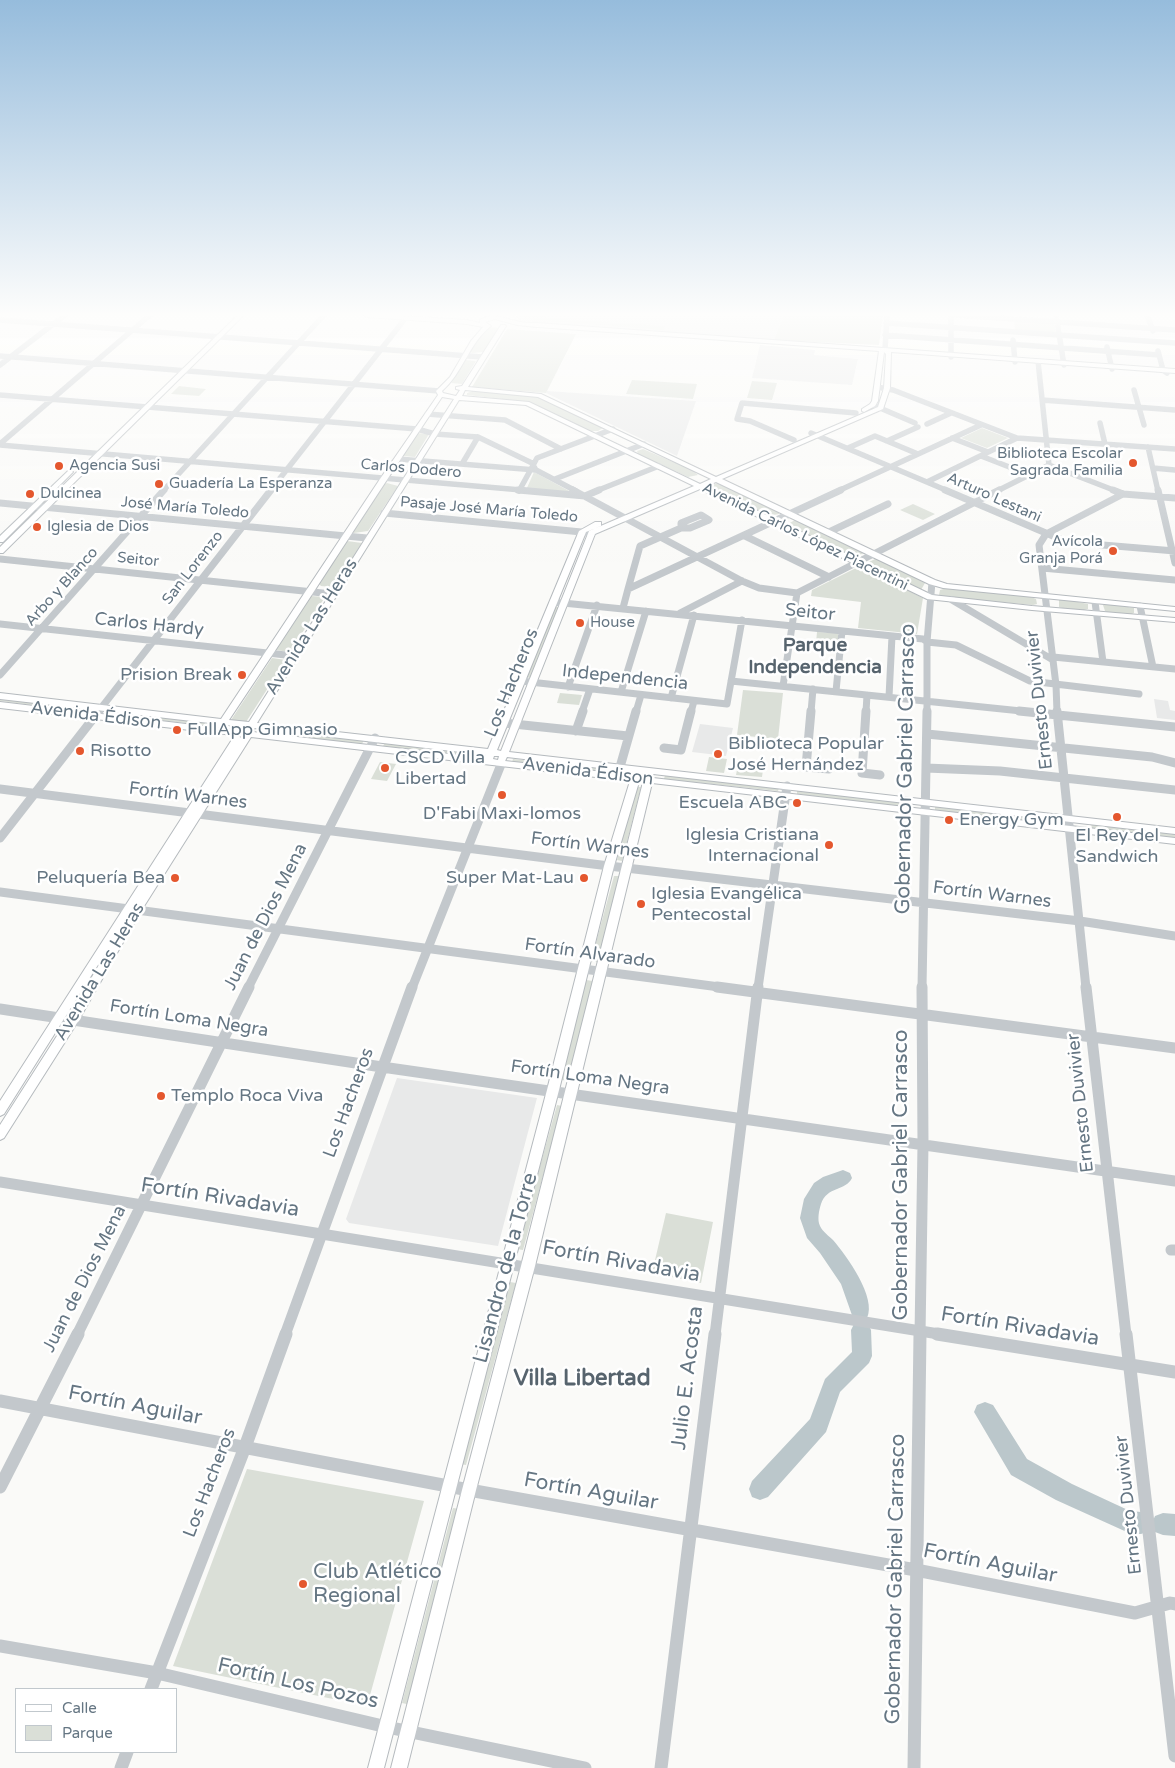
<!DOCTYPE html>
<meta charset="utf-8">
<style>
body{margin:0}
#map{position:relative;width:1175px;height:1768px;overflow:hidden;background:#fafaf8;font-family:"Varela Round",sans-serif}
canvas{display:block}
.legend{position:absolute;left:15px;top:1688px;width:162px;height:65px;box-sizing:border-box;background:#fff;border:1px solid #c1c8cd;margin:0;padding:6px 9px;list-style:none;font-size:15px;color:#657683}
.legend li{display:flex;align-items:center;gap:10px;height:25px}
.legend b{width:25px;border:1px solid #c1c8cd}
</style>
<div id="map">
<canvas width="1175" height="1768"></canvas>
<ul class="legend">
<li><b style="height:6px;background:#fff"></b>Calle</li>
<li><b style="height:14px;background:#dadfd7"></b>Parque</li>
</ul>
</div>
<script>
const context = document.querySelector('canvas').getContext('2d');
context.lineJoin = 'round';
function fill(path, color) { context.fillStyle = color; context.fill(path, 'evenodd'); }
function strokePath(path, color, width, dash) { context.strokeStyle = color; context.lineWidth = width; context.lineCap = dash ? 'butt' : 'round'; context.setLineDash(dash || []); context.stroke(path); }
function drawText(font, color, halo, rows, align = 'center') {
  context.font = font + ' "Varela Round",sans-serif'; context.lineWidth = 5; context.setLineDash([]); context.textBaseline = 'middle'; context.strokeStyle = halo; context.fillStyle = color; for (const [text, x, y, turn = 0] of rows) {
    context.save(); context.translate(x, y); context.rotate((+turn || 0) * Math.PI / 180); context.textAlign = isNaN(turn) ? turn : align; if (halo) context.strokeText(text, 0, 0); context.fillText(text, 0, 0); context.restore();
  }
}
const built = new Path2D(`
 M 517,315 L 784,315 L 774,340 L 522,321 L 516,317 Z
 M 760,345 L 815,350 L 814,355 L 858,359 L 852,385 L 752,378 Z
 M 547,391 L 696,401 L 677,456 L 546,393 Z
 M 1154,699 L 1168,701 L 1170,710 L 1175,711 L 1175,720 L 1157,718 Z
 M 700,724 L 733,728 L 726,756 L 692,752 Z
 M 397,1078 L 537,1098 L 498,1246 L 349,1223 L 346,1219 Z`);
const green = new Path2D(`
 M 518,315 L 543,315 L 548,318 L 665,326 L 664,330 L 524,319 Z
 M 784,315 L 883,315 L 879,345 L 774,340 Z
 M 1014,320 L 1054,322 L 1056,334 L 1015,331 Z
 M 487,327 L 499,328 L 484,352 L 472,353 L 470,352 Z
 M 507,329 L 576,334 L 546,393 L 472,387 Z
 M 466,360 L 476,361 L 462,384 L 451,383 Z
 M 632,380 L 697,384 L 693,399 L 626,394 Z
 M 752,381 L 777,383 L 772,400 L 747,398 Z
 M 179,386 L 206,389 L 199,396 L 171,394 Z
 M 473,391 L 540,397 L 603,428 L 598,431 L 591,431 L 529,402 L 467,395 L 467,393 Z
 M 982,428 L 1008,438 L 987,448 L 961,438 Z
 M 417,433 L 429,434 L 415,457 L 403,456 Z
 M 643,449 L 692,470 L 698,475 L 688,477 L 638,454 L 637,451 Z
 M 534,472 L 573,493 L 526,490 Z
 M 387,483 L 398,486 L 368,531 L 354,533 L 351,530 L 382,485 Z
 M 717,483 L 722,484 L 779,511 L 779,514 L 768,516 L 711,489 L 710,486 Z
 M 913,504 L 935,514 L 923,520 L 900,510 Z
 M 795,520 L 799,521 L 864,553 L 857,556 L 851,556 L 789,526 L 788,524 Z
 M 347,541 L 362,543 L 336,584 L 331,587 L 321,586 L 319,584 Z
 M 875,559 L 881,559 L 925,583 L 921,590 L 919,589 L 870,565 L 869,562 Z
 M 860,566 L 923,598 L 917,634 L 858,628 L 861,602 L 811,596 L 812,590 Z
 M 947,588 L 1031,597 L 1036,599 L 1037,604 L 1033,605 L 944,597 L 939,595 L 940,590 Z
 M 311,596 L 325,597 L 290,652 L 275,650 Z
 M 1063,599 L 1088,604 L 1088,609 L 1084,610 L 1062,608 L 1059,607 L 1059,600 Z
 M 1108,604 L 1134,608 L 1134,613 L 1130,615 L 1108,613 L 1105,611 L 1103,605 Z
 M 555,607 L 559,607 L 531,678 L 524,677 Z
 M 817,632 L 838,633 L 838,645 L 816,643 Z
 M 272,658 L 286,660 L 246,722 L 231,720 Z
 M 743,690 L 783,693 L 778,739 L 737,735 Z
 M 560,693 L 582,695 L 579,705 L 557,703 Z
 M 0,698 L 91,709 L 89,712 L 0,701 Z
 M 112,711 L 208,722 L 205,725 L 110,715 Z
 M 259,728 L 364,740 L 362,744 L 257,732 Z
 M 385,743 L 492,754 L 490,759 L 383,746 Z
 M 709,757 L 727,759 L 724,773 L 706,771 Z
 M 513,759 L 623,771 L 622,775 L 512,762 Z
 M 739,760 L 764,762 L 762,777 L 736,775 Z
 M 380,762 L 396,764 L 387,781 L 371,779 Z
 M 665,775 L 779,788 L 778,791 L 664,779 Z
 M 636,787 L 641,787 L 622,861 L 617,860 Z
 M 797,790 L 913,804 L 913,808 L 797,794 Z
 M 935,806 L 1054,820 L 1054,824 L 935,810 Z
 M 1091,824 L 1175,834 L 1175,838 L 1092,828 Z
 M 614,876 L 620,876 L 597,962 L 591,961 Z
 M 586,980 L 593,981 L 569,1081 L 562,1080 Z
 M 557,1105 L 562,1106 L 523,1250 L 517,1249 Z
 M 666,1213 L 713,1222 L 701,1283 L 652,1273 Z
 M 510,1282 L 516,1283 L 466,1465 L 460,1464 Z
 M 247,1469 L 424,1501 L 367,1706 L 173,1666 Z
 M 453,1508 L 460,1509 L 411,1705 L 402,1703 Z`);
const river = new Path2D(`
 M 843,1170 L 850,1173 L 852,1178 C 846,1191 827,1186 821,1204 C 819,1210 817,1220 820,1226 C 823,1232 829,1236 833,1240 C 847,1256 877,1298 867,1318 L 860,1321 L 853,1318 L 841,1284 L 820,1253 L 807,1238 L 800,1218 L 804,1199 L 814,1183 L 823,1177 Z
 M 861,1321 L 868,1324 L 871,1330 L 872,1356 L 869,1363 L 840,1392 L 826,1432 L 768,1497 L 760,1500 L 752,1497 L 749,1489 L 752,1481 L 810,1419 L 825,1379 L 852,1352 L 851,1330 L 854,1324 Z
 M 985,1402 L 993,1405 L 1027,1459 L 1072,1484 L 1130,1511 L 1141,1512 L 1149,1515 L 1152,1523 L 1155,1516 L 1163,1513 L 1175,1514 L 1175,1536 L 1163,1535 L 1155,1532 L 1152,1524 L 1149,1531 L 1141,1534 L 1129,1533 L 1056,1500 L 1011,1475 L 974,1412 L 977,1405 Z`);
const minorFar4 = new Path2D(`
 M 951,315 L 951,357
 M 955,315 L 1175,330
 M 1056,315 L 1064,365
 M 1147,315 L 1153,331
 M 0,320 L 482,357
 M 886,323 L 1175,343
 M 885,335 L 1159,355
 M 1013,340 L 1015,362
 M 1107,347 L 1112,369
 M 1158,351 L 1163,370 L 1167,373
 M 881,352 L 885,350 L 887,315
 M 0,356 L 439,391
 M 1038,361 L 1049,465
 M 0,365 L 65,315
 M 877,387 L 893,390 L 1017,438 L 1175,449
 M 1134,390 L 1144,425
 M 0,395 L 417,429 L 435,434 L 478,437 L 532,463 L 536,470 L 576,491
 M 1042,400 L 1175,410
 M 873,405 L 915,423
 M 427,414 L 505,420 L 561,449
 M 1100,423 L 1105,444
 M 927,424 L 951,413
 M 811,433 L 948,491
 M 952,438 L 988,452
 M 794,440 L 750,421 L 737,419 L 742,403 L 856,413
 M 887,441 L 918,427
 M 0,444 L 150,315
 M 0,445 L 533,491
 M 1148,447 L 1158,491
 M 848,448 L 875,436 L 918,454
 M 981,456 L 1030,475
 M 398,459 L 536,470
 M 462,464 L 478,437
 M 1049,465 L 1116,491
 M 1153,468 L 1175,470
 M 555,479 L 644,444
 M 927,482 L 1017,438
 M 163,491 L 324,315
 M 270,491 L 408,315
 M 519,491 L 537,458 L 613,429
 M 596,491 L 659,466
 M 838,491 L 981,425
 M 997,491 L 1049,465`);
const minorFar3 = new Path2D(`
 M 518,490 L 585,496 L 599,490
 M 573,490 L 742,581 L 759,588 L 797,593
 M 945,490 L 1067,542 L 1175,551
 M 1113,490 L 1123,494 L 1175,498
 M 1158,490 L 1175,563
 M 0,503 L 367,538
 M 384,513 L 592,533
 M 701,515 L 709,520 L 690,528 L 681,528 L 681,523 Z
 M 829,532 L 888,504
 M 745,536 L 829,577
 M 0,559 L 332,594
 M 1042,568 L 1175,580
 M 628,589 L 640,546 L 681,528
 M 797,593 L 999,490
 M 952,600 L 1053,660
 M 553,602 L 923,639 L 927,642 L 956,645 L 1030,681 L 1139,694
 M 1095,602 L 1103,662
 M 1140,606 L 1153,667
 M 623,608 L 628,589 L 841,490
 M 680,613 L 742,581
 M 0,624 L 295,656
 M 1053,657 L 1175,669
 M 0,675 L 164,490
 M 521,681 L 727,704 L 742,620
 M 731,681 L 1031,712
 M 783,686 L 797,593
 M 568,687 L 597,605
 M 836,691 L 842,631
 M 621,692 L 646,611
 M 889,697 L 892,636
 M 671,698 L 694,615
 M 98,712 L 271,490
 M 582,712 L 590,689
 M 636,712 L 641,695
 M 691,712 L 694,701
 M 811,712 L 813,689
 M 866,712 L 867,695
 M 927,712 L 927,642 L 932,582
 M 1057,712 L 1056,685 L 1039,545 L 1046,534 L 1123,494`);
const minorFar2 = new Path2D(`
 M 811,711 L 806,767 L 829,769
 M 866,711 L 862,773 L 880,775
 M 1019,711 L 1175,727
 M 1057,711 L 1086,988
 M 504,723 L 628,736
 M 576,731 L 583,711
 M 927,734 L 1152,757 L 1175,763
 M 664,748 L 681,750 L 691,711
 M 620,767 L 636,711
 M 926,768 L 1000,771 L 1175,790
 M 0,789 L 609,866 L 1080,921 L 1175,936
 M 0,838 L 99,711
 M 0,892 L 727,988
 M 248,988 L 375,738
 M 412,988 L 502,762
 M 758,988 L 787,786
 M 922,988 L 927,711`);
const minorFar1 = new Path2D(`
 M 717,987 L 1175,1048
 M 1086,987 L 1126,1335
 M 0,1009 L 382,1067 L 1175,1181
 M 0,1182 L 945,1335
 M 1171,1250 L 1175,1250
 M 77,1335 L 249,987
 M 285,1335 L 412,987
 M 715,1335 L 758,987
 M 920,1335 L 923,1144 L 922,987`);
const minor = new Path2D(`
 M 937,1334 L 1175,1372
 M 1126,1334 L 1175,1756
 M 0,1401 L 469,1490 L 916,1570 L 1135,1613 L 1170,1603 L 1175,1604
 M 0,1487 L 78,1334
 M 0,1646 L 157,1673 L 387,1727 L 585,1768
 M 151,1689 L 245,1447 L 286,1334
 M 121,1768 L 127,1752
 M 661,1768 L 715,1334
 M 914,1768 L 920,1334`);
const major = new Path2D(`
 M 238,315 L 244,315 L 3,553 L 0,553 L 0,547 Z
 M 364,315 L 386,315 L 467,320 L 480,323 L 480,320 C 493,312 502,318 516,321 C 523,323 530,323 537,323 L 1175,369 L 1175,373 L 891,352 L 890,388 L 883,409 L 722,479 L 935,580 L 947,584 L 1175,607 L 1175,611 L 943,588 L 929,584 L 716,482 L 706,486 L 932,595 L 1032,606 L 1175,618 L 1175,622 L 1032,610 L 927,599 L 700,489 L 595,534 L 509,752 L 1175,828 L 1175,834 L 653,774 L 653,778 L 1175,838 L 1175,844 L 652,783 L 535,1266 L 476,1490 L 407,1768 L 391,1768 L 462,1490 L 521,1266 L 643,782 L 639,782 L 614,866 L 559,1090 L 384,1768 L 368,1768 L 547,1090 L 604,866 L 630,781 L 251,737 L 141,911 L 77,1023 L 4,1138 L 0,1140 L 0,1125 L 69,1017 L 108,949 L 4,1114 L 0,1116 L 0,1101 L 233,738 L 237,735 L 241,738 L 242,736 L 0,708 L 0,702 L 245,731 L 246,727 L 226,725 L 221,728 L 218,727 L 218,724 L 0,699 L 0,693 L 221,719 L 380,479 L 438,395 L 436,391 L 450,377 L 471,341 L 483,327 L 467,324 L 367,317 ZM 495,319 L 517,325 L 537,327 L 879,351 L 872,401 L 870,404 L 862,409 L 862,411 L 864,412 L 875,406 L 878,401 L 884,352 L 886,354 L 884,388 L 878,407 L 716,477 L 541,394 L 468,387 L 506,326 L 505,325 L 501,325 L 462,386 L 456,387 L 456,389 L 460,390 L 456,396 L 443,393 L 442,391 C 463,373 469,343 491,326 L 485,322 ZM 465,390 L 538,397 L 711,479 L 700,484 L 529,402 L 462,396 ZM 442,397 L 454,399 L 249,722 L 229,720 C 301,613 370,504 442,397 ZM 459,400 L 526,405 L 694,486 L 589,531 L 501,751 L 497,750 L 586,532 L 601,526 L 601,522 L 595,522 L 579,531 L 488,749 L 257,723 ZM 254,728 L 486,755 L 485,758 L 253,732 ZM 494,756 L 499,756 L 498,760 L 493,759 ZM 507,757 L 633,772 L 631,775 L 505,761 ZM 641,773 L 646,773 L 644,777 L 640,776 Z
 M 68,471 L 73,472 L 3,542 L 0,542 L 0,536 Z`);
const markers = [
 [1133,463,5,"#e4572e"],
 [59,466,5,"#e4572e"],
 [159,484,5,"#e4572e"],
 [30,494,5,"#e4572e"],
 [37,527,5,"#e4572e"],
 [1113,551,5,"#e4572e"],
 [580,623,5,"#e4572e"],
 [242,675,5,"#e4572e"],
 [177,730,5,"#e4572e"],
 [80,751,5,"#e4572e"],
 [718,754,5,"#e4572e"],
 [385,768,5,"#e4572e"],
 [502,795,5,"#e4572e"],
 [797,803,5,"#e4572e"],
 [1117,817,5,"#e4572e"],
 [949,820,5,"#e4572e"],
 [829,845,5,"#e4572e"],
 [175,878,5,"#e4572e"],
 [584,878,5,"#e4572e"],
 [641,904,5,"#e4572e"],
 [161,1096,5,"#e4572e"],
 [303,1584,5,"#e4572e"]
];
const farPoinames = [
 ["Biblioteca Escolar",1123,454,"right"],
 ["Sagrada Familia",1123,471,"right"],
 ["Agencia Susi",69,466],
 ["Guadería La Esperanza",169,484],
 ["Dulcinea",40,494],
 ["Iglesia de Dios",47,527],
 ["Avícola",1103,542,"right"],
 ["Granja Porá",1103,559,"right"],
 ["House",590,623]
];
const farStreetnames = [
 ["Carlos Dodero",411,469,5],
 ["Arturo Lestani",994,498,24],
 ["José María Toledo",185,508,5],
 ["Pasaje José María Toledo",489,510,5],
 ["Avenida Carlos López Piacentini",805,537,26],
 ["Seitor",138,560,6],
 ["San Lorenzo",193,568,-52],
 ["Arbo y Blanco",62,587,-48]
];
const streetNames = [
 ["Seitor",810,613,6],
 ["Carlos Hardy",149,625,6],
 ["Avenida Las Heras",312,627,-58],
 ["Independencia",625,678,6],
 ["Los Hacheros",512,683,-68],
 ["Ernesto Duvivier",1040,700,-96],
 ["Avenida Édison",96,716,7],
 ["Avenida Édison",588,772,7],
 ["Fortín Warnes",188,796,7],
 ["Fortín Warnes",590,846,7],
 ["Fortín Warnes",992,895,7],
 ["Juan de Dios Mena",266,917,-63],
 ["Fortín Alvarado",590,954,8],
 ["Avenida Las Heras",100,972,-59],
 ["Fortín Loma Negra",189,1019,9],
 ["Fortín Loma Negra",590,1078,8],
 ["Los Hacheros",349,1103,-70],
 ["Ernesto Duvivier",1081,1103,-96],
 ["Juan de Dios Mena",85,1279,-63],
 ["Los Hacheros",210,1483,-69],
 ["Ernesto Duvivier",1129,1505,-96]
];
const poiNames = [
 ["Prision Break",232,675,"right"],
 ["FullApp Gimnasio",187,730],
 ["Biblioteca Popular",728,744],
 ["José Hernández",728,765],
 ["Risotto",90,751],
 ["CSCD Villa",395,758],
 ["Libertad",395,779],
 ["Escuela ABC",787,803,"right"],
 ["D'Fabi Maxi-lomos",502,814,"center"],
 ["Energy Gym",959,820],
 ["Iglesia Cristiana",819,835,"right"],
 ["Internacional",819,856,"right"],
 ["El Rey del",1117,836,"center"],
 ["Sandwich",1117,857,"center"],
 ["Peluquería Bea",165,878,"right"],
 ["Super Mat-Lau",574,878,"right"],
 ["Iglesia Evangélica",651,894],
 ["Pentecostal",651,915],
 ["Templo Roca Viva",171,1096]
];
const neighbourhoodNames = [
 ["Parque",815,646],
 ["Independencia",815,668]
];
const nearStreetnames = [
 ["Gobernador Gabriel Carrasco",906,769,-89],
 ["Gobernador Gabriel Carrasco",901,1175,-90],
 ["Fortín Rivadavia",220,1198,9],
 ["Fortín Rivadavia",621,1262,10],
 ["Lisandro de la Torre",506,1268,-75],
 ["Fortín Rivadavia",1020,1327,9],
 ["Julio E. Acosta",688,1378,-83],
 ["Fortín Aguilar",135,1406,11],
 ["Fortín Aguilar",591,1492,10],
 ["Fortín Aguilar",990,1564,11],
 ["Gobernador Gabriel Carrasco",896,1579,-89],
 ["Fortín Los Pozos",298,1684,13]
];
const nearPoinames = [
 ["Club Atlético",313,1572],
 ["Regional",313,1596]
];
const nearNeighbourhoodnames = [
 ["Villa Libertad",582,1379]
];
fill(built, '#e8e9e9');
fill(green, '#dadfd7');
fill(river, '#bbc7cb');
strokePath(major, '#b5babe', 2);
strokePath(minorFar4, '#c3c8cc', 5.5);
strokePath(minorFar3, '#c3c8cc', 7);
strokePath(minorFar2, '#c3c8cc', 9);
strokePath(minorFar1, '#c3c8cc', 11);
strokePath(minor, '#c3c8cc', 13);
fill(major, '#fff');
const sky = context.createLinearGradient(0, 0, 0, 562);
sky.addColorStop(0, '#96bcdc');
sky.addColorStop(0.56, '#fdfdfc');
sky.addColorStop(1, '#fdfdfc00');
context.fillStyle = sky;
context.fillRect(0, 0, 1175, 562);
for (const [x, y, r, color] of markers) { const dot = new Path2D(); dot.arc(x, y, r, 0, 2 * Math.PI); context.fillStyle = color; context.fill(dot); strokePath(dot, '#fff', 2); }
drawText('15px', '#657683', '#fff', farPoinames, 'left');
drawText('15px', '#657683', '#fff', farStreetnames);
drawText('18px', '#657683', '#fff', streetNames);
drawText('18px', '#657683', '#fff', poiNames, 'left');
drawText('bold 19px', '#57646e', '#fff', neighbourhoodNames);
drawText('21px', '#657683', '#fff', nearStreetnames);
drawText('21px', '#657683', '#fff', nearPoinames, 'left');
drawText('bold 22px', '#57646e', '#fff', nearNeighbourhoodnames);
</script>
